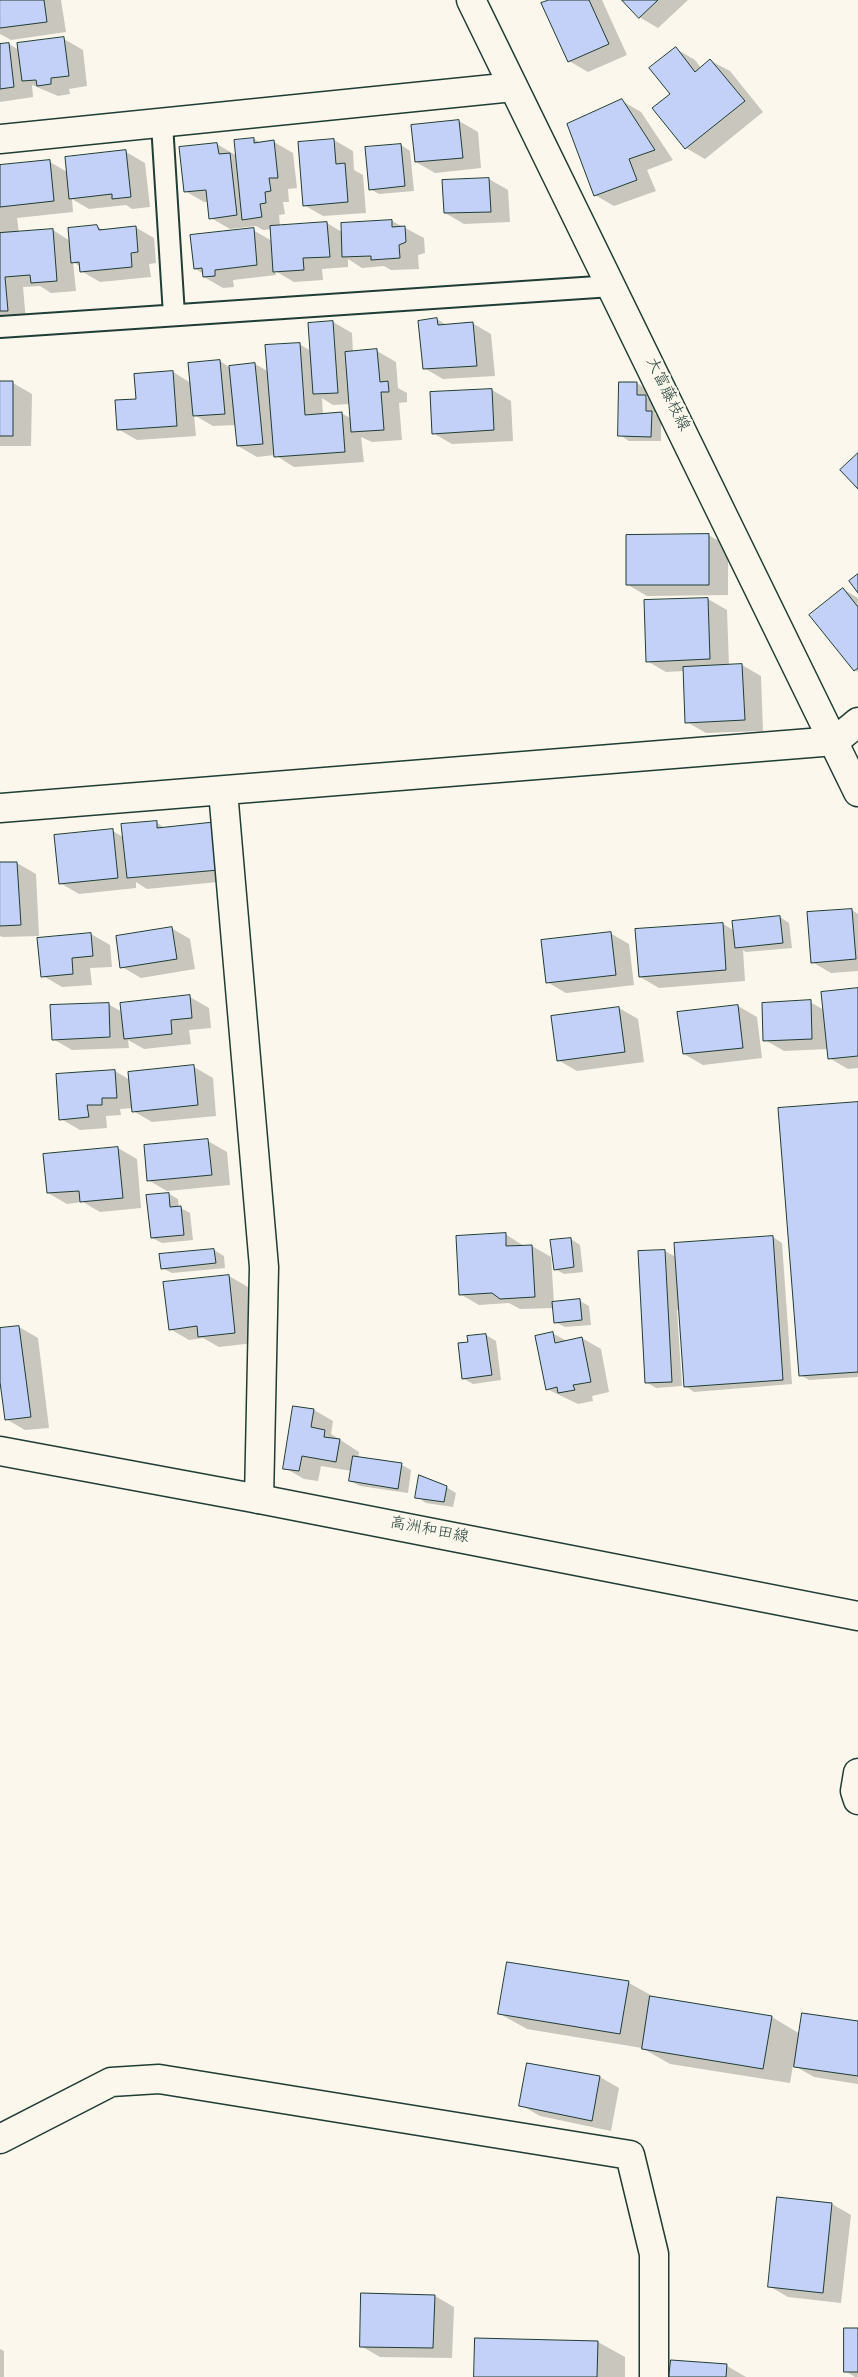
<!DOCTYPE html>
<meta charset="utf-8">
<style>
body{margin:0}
canvas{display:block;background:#fbf7ec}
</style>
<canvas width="858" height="2377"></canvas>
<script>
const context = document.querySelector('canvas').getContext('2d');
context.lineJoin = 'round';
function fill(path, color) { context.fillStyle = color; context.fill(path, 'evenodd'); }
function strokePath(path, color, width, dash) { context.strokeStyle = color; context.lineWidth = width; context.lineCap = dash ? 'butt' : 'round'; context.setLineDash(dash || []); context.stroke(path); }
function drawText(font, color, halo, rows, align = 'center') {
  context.font = font + ' Dekko,"Klee One",sans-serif'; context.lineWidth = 4.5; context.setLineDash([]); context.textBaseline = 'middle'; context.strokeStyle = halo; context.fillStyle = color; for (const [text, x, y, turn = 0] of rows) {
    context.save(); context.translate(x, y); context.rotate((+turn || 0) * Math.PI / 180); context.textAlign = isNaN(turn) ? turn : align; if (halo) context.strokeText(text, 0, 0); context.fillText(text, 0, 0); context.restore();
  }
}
const shadow = new Path2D(`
 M 0,0 L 61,0 L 66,32 L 11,40 L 0,34 Z
 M 552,0 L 602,0 L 627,55 L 588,72 L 569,61 Z
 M 624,0 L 688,0 L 658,28 L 639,17 Z
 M 64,39 L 83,50 L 87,86 L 69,89 L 70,94 L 58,96 L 32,85 L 33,97 L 0,102 L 0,45 L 9,44 L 19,50 Z
 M 676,49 L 695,60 L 701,68 L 711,61 L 730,71 L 763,112 L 705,159 L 686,148 L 672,94 Z
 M 622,101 L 641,112 L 673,160 L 647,170 L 656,191 L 614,206 L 595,195 Z
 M 459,121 L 478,132 L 481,168 L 435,173 L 416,162 Z
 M 254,139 L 261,143 L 274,142 L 293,153 L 297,188 L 288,189 L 289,202 L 283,202 L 285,214 L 279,215 L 280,226 L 327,223 L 342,232 L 392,221 L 424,238 L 425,253 L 418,255 L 419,269 L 391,270 L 384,266 L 362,268 L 348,259 L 348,267 L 322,269 L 323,280 L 294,282 L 275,271 L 276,275 L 233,280 L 234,287 L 223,288 L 204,277 L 204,274 L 195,269 L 253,230 L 272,241 L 272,229 L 263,230 L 256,226 L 230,229 L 211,218 L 209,202 L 204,202 L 185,191 L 217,144 L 237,156 Z
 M 334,140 L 353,151 L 354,170 L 363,175 L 366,213 L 323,216 L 304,205 Z
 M 401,145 L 410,151 L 414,191 L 379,194 L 370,189 Z
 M 126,152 L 145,163 L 150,207 L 132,209 L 126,205 L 89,209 L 72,199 L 73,212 L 17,218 L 19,233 L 53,230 L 70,241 L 97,226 L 104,231 L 135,227 L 154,238 L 156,263 L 149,264 L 151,277 L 100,282 L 81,271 L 81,267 L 73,262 L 76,291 L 51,293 L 40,286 L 23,287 L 26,321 L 0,319 L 0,166 L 50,162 L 67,172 Z
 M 489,179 L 508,190 L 510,222 L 464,224 L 445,213 Z
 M 437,319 L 448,326 L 472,323 L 491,334 L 495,376 L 443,379 L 424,368 Z
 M 333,322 L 352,333 L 353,353 L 377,351 L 396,362 L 398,388 L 407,393 L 407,402 L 399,403 L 402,440 L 372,442 L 361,437 L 364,462 L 294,467 L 275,455 L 257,457 L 238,446 L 236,425 L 213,426 L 194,415 L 196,436 L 137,440 L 118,429 L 138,400 L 173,372 L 191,383 L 220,361 L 229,367 L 255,364 L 269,372 L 299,344 L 311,351 ZM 322,398 L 333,405 L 350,404 L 352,419 L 341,413 L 323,415 Z
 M 0,383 L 13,383 L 32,394 L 31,446 L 0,446 Z
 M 637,383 L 646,389 L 646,397 L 655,402 L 655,414 L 661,418 L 661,441 L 629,441 L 620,435 Z
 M 492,390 L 511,401 L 513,441 L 452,444 L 433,433 Z
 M 708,535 L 728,546 L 728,595 L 647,596 L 628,585 Z
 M 843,589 L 858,598 L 858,672 L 855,670 Z
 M 708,599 L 727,610 L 729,666 L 742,665 L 761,676 L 763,731 L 706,733 L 687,722 L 684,671 L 666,672 L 647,661 Z
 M 156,822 L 238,880 L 147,889 L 136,882 L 136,888 L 79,894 L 60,883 L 113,831 L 123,837 Z
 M 17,863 L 36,874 L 39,936 L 3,937 L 0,936 L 0,864 Z
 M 852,910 L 858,914 L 858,971 L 831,973 L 812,962 Z
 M 780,917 L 789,923 L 792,948 L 746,952 L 743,950 L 745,981 L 659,988 L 640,977 L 723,924 L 735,931 Z
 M 171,928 L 190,939 L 195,969 L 141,978 L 122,967 Z
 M 610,933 L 629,944 L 634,985 L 566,993 L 547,982 Z
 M 91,934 L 110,945 L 112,967 L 90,968 L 92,985 L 62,987 L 43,976 Z
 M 858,989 L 858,1068 L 848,1069 L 829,1058 L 828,1049 L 784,1051 L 765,1040 L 810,1002 L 824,1010 Z
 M 190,997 L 209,1008 L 211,1028 L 189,1030 L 191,1044 L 144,1049 L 128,1040 L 129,1048 L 72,1050 L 53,1039 L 108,1004 L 122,1012 Z
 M 738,1006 L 757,1017 L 762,1058 L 703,1065 L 684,1054 Z
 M 619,1008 L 638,1019 L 644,1062 L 577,1071 L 558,1060 Z
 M 194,1067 L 213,1078 L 216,1116 L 152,1122 L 133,1111 L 133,1108 L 120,1109 L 121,1115 L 106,1116 L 107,1128 L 80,1130 L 61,1119 L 115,1071 L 130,1080 Z
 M 858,1103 L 858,1377 L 809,1380 L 800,1375 Z
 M 208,1141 L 227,1152 L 230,1185 L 167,1191 L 148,1180 Z
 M 118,1148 L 137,1159 L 141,1208 L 100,1212 L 83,1202 L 67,1204 L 48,1193 Z
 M 169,1194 L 178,1199 L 179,1207 L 190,1213 L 193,1240 L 162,1243 L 152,1238 Z
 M 505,1234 L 524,1246 L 532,1246 L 551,1257 L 554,1303 L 580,1301 L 589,1306 L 591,1325 L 565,1327 L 555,1322 L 554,1308 L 520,1309 L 509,1303 L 479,1305 L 460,1294 Z
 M 773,1237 L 782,1243 L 792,1384 L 694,1392 L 685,1386 L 680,1310 L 677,1310 L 682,1386 L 656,1388 L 646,1382 L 639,1252 L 665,1251 L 676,1257 Z
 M 571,1239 L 580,1245 L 583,1272 L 564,1274 L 555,1269 Z
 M 214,1250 L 224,1256 L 225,1268 L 172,1273 L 162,1268 Z
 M 229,1276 L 248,1287 L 254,1343 L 219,1347 L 203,1338 L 189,1340 L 170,1329 Z
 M 19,1327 L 38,1338 L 49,1428 L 25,1430 L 6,1419 L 0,1372 L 0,1330 Z
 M 552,1333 L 567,1341 L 582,1338 L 601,1349 L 609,1392 L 592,1396 L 593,1401 L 578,1404 L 547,1389 Z
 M 486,1335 L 496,1341 L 501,1380 L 473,1384 L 464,1379 L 469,1343 Z
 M 314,1410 L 333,1421 L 331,1434 L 359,1452 L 358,1458 L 402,1465 L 411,1470 L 408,1493 L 360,1486 L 350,1481 L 352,1471 L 321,1466 L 318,1481 L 304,1479 L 285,1468 Z
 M 446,1487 L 456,1493 L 453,1507 L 426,1503 L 417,1497 Z
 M 629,1983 L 656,1998 L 772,2017 L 800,2034 L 858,2022 L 858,2084 L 814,2077 L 793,2065 L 790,2083 L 670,2064 L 642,2048 L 527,2029 L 500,2014 Z
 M 600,2077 L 619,2088 L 611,2131 L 540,2116 L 521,2105 Z
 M 832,2204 L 851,2215 L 841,2303 L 788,2297 L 769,2286 Z
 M 435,2296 L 454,2307 L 452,2358 L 380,2357 L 361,2346 Z
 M 858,2329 L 858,2377 L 855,2377 L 845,2371 Z
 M 598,2342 L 625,2357 L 625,2377 L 475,2377 Z
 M 0,2349 L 4,2351 L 4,2377 L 0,2377 Z
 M 672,2362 L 727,2366 L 746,2377 L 671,2377 Z`);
const building = new Path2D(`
 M 0,0 L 44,0 L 47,22 L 0,28 Z
 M 549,0 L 589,0 L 609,44 L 568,62 L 541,3 Z
 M 622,0 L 658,0 L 639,18 Z
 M 64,37 L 69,76 L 51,78 L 51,84 L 37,86 L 36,80 L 22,81 L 17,43 Z
 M 9,43 L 14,87 L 0,89 L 0,44 Z
 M 676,47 L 695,72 L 710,59 L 745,101 L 685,149 L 652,108 L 670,94 L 649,68 Z
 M 622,99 L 655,150 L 629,159 L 637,180 L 594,196 L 567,124 Z
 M 459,120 L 463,158 L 415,162 L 411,125 Z
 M 254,138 L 254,143 L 274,140 L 278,178 L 269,178 L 271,191 L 265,192 L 266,203 L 260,204 L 262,217 L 242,220 L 234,140 Z
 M 334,139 L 336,164 L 345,163 L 348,202 L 303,206 L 298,142 Z
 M 217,143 L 219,154 L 230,153 L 237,215 L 209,219 L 206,190 L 184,192 L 179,147 Z
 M 401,144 L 405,186 L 369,190 L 365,147 Z
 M 126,150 L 131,197 L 112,199 L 112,194 L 69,199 L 65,157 Z
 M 50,160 L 54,201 L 0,207 L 0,165 Z
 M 489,178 L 491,212 L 444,213 L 442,180 Z
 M 392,220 L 392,227 L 405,226 L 406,242 L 399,245 L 400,258 L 371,260 L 371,256 L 342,257 L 341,223 Z
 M 327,222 L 330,257 L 303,258 L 304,270 L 273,272 L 270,226 Z
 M 97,225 L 99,230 L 136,226 L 138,252 L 131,253 L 132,267 L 80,272 L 79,262 L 71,263 L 68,228 Z
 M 254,228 L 257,265 L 215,270 L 215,276 L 203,277 L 202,268 L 194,269 L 190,235 Z
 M 53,229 L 57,281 L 31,283 L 30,275 L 5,277 L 8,311 L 0,311 L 0,233 Z
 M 437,318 L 438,325 L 473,322 L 477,366 L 423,369 L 418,321 Z
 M 333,321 L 338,393 L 313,394 L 308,323 Z
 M 300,343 L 305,415 L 342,412 L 345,452 L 274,457 L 265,345 Z
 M 377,349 L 380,382 L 388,381 L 389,392 L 381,392 L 384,430 L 351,432 L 345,352 Z
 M 220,360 L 225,414 L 193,416 L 188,363 Z
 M 255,363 L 263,444 L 237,446 L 229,366 Z
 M 173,371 L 177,426 L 117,430 L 115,400 L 136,399 L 134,374 Z
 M 0,381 L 13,381 L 13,436 L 0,436 Z
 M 619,382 L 637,382 L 637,395 L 646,395 L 646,411 L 652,411 L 651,437 L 618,436 Z
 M 492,389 L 494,430 L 432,434 L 430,392 Z
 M 858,453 L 858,489 L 840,470 Z
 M 709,534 L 709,585 L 626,585 L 626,535 Z
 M 858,574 L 858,593 L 849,581 Z
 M 843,588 L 858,607 L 858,668 L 854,671 L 809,615 Z
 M 708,598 L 710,659 L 646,662 L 644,600 Z
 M 742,664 L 745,720 L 685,723 L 683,667 Z
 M 157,821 L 157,828 L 214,822 L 219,870 L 127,878 L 121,824 Z
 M 113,829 L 118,878 L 59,884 L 54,835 Z
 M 0,862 L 17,862 L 21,925 L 0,926 Z
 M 852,909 L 856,959 L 811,963 L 807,912 Z
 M 780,916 L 783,943 L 735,948 L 732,921 Z
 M 723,923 L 726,970 L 639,977 L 635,929 Z
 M 172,927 L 177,959 L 120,968 L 116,936 Z
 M 611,932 L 616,975 L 546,983 L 541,940 Z
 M 91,933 L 93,956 L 72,958 L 73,974 L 41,977 L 37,938 Z
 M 858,988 L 858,1056 L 828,1059 L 821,992 Z
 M 190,995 L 192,1018 L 171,1020 L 172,1034 L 124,1039 L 120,1003 Z
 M 811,1000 L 812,1039 L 763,1041 L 762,1003 Z
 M 109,1003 L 110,1037 L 52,1040 L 50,1005 Z
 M 738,1005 L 743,1048 L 683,1054 L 677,1012 Z
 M 619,1007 L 625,1052 L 557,1061 L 551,1016 Z
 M 194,1065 L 198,1105 L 132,1112 L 128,1072 Z
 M 115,1070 L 117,1098 L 102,1098 L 102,1105 L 87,1105 L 89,1117 L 59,1120 L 56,1074 Z
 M 858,1102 L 858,1372 L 799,1376 L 778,1108 Z
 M 208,1139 L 212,1175 L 147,1181 L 144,1145 Z
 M 118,1147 L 123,1198 L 80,1202 L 79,1191 L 47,1193 L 43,1154 Z
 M 169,1193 L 170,1207 L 181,1206 L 184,1235 L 151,1238 L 146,1195 Z
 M 506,1233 L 506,1246 L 532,1245 L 535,1297 L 500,1299 L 492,1293 L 459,1295 L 456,1236 Z
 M 773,1236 L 783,1380 L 684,1387 L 674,1243 Z
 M 571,1238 L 574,1267 L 554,1270 L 550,1240 Z
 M 214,1249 L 216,1263 L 161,1269 L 159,1254 Z
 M 665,1250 L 672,1382 L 645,1383 L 638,1251 Z
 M 229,1275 L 235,1333 L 198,1337 L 197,1326 L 169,1330 L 163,1282 Z
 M 580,1299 L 582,1320 L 554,1323 L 552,1302 Z
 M 19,1326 L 31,1417 L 5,1420 L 0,1382 L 0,1328 Z
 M 553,1332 L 555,1343 L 582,1337 L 591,1382 L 573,1385 L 575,1390 L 558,1393 L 557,1387 L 546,1390 L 535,1336 Z
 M 486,1334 L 492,1375 L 462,1379 L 458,1343 L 468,1342 L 467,1336 Z
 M 293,1406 L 314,1409 L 311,1427 L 325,1430 L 324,1437 L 340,1439 L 336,1462 L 302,1456 L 299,1471 L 283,1469 Z
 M 353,1456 L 402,1463 L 398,1489 L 349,1481 Z
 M 419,1475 L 447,1486 L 444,1502 L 415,1498 Z
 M 507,1962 L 629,1981 L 620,2034 L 498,2014 Z
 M 650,1996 L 772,2016 L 763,2069 L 642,2049 Z
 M 802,2013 L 858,2021 L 858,2076 L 794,2067 Z
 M 527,2063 L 600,2076 L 592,2121 L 519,2106 Z
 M 777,2197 L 832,2203 L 823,2293 L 768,2287 Z
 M 361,2293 L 435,2295 L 433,2348 L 360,2347 Z
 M 844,2328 L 858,2328 L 858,2372 L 844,2372 Z
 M 475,2338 L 598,2341 L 597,2377 L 474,2377 Z
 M 671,2360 L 727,2364 L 726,2377 L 669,2377 Z`);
const lane = new Path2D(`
 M 162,124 L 174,315
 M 0,327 L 612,286`);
const street = new Path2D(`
 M 0,139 L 513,87
 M 223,791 L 264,1267 L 259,1499
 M 0,808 L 835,741 L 858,722
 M 858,1773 L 855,1791 L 858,1800
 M 0,2139 L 111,2082 L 159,2079 L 630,2155 L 654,2254 L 654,2377`);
const secondary = new Path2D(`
 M 471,0 L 858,792
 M 0,1451 L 259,1499 L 858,1616`);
const streetNames = [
 ["大富藤枝線",666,395,64],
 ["高洲和田線",429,1532,11]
];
fill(shadow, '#0003');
fill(building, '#c3d0f7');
strokePath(building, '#1f3d34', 1);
strokePath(lane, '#1f3d34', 24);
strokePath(street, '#1f3d34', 31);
strokePath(secondary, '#1f3d34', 31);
strokePath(lane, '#fbf7ec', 20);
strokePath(street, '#fbf7ec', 28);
strokePath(secondary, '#fbf7ec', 28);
drawText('16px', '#1f3d34', '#fbf7ec', streetNames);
</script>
